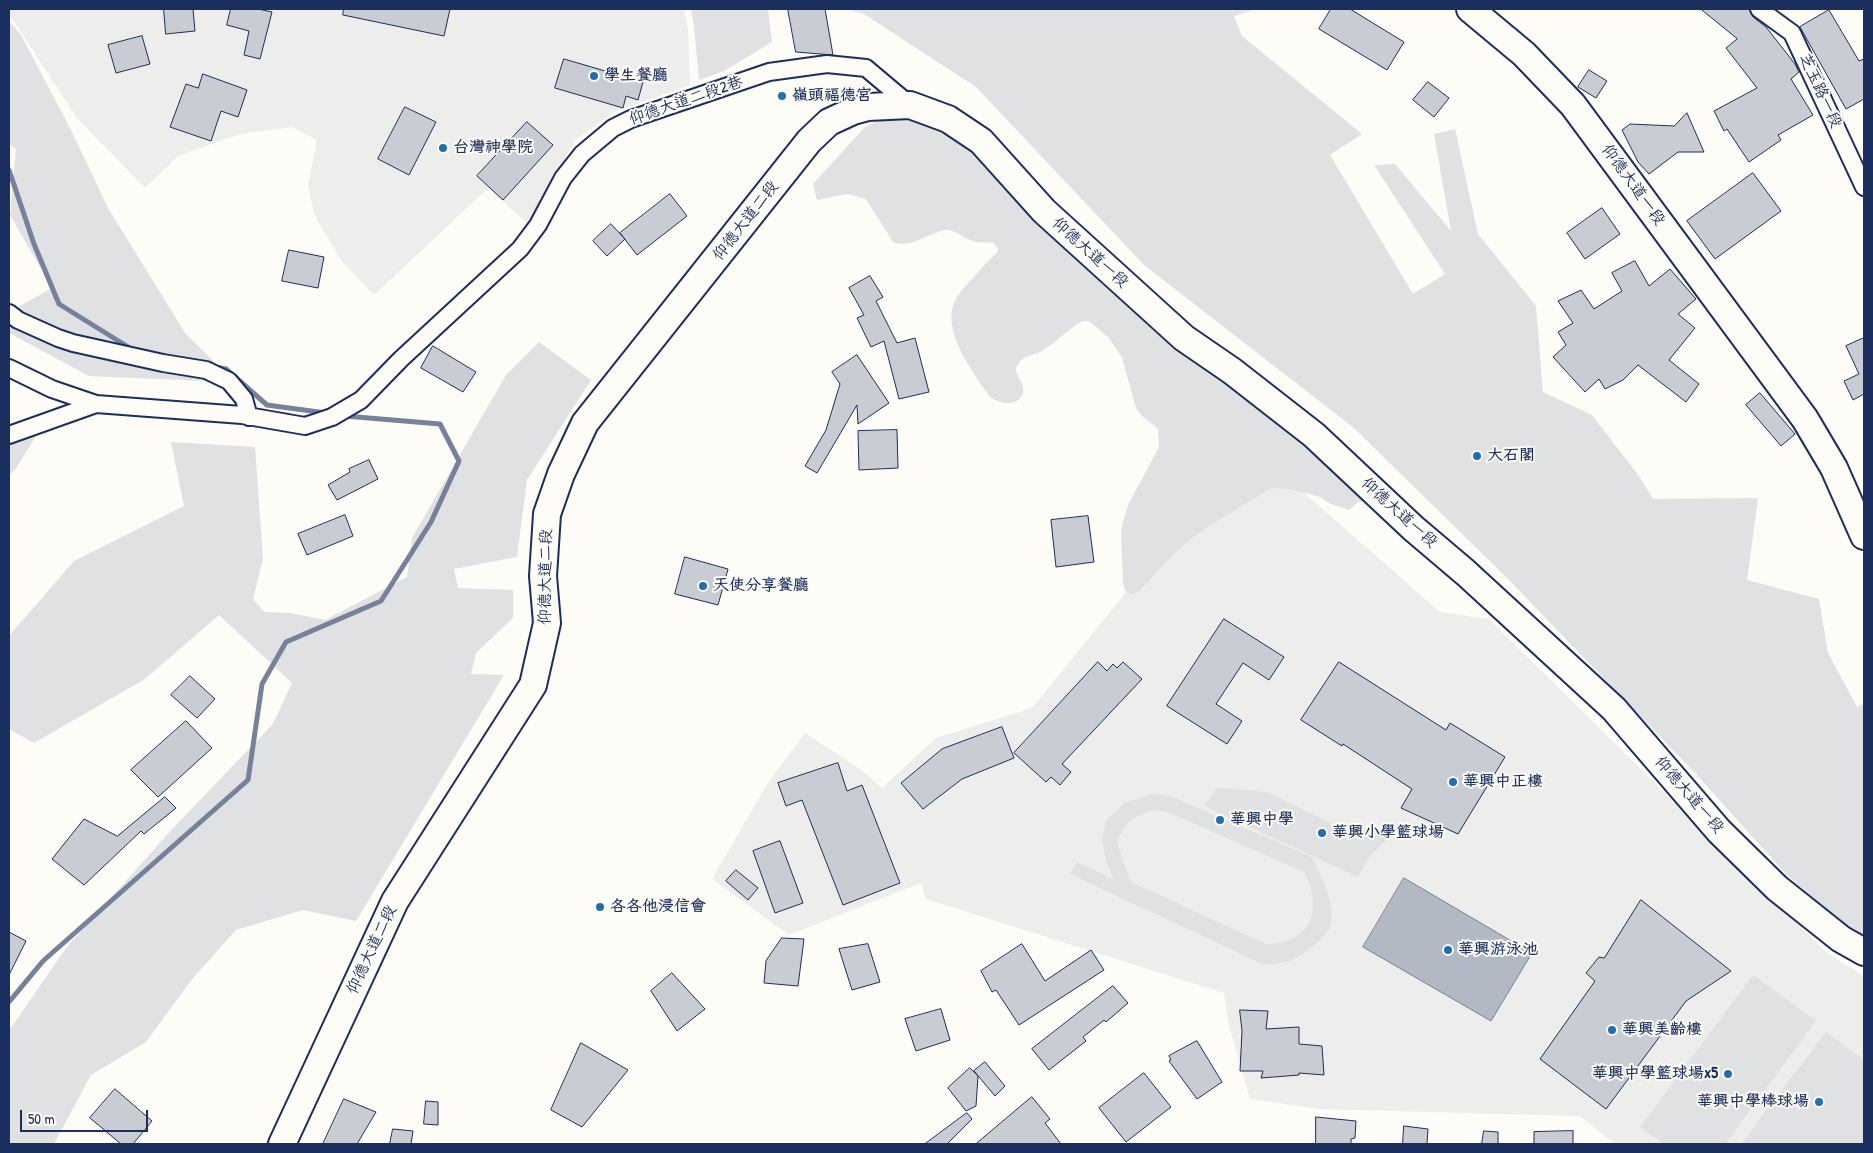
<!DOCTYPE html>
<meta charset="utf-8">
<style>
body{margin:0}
#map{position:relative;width:1873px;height:1153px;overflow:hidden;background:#fdfcf7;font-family:"Patrick Hand",sans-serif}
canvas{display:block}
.frame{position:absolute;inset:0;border:10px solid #1b2f5e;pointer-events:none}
.scale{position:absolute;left:20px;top:1110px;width:128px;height:22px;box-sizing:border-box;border:2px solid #1b2f5e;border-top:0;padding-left:6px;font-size:15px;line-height:18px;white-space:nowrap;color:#1b2f5e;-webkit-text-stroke:4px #fdfcf7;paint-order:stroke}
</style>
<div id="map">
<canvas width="1873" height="1153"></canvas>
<div class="frame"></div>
<div class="scale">50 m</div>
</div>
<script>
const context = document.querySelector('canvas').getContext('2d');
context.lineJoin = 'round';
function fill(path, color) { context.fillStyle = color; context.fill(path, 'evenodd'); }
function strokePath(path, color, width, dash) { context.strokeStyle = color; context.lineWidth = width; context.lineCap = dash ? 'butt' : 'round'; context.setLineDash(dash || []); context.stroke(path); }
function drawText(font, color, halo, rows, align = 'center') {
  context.font = font + ' "Patrick Hand","LXGW WenKai TC",sans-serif'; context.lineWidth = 4; context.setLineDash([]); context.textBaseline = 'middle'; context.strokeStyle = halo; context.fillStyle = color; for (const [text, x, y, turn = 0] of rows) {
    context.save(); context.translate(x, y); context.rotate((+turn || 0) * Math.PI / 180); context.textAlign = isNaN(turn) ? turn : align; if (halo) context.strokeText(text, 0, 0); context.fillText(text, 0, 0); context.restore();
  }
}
const built = new Path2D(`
 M 9,9 L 684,9 L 688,29 L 690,85 L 614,112 L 575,140 L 539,207 L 527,223 L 488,188 L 374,295 L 341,260 L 314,214 L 308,185 L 317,140 L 292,127 L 240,134 L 178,156 L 145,188 L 77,118 L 9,14 Z
 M 1277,469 L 1440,612 L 1489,619 L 1826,952 L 1864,976 L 1864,1144 L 1615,1144 L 1580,1116 L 1318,1109 L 1250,1099 L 1229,1026 L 1224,993 L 926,899 L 921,883 L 789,935 L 712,879 L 769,781 L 805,733 L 860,769 L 882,788 L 936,738 L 1032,708 L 1171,537 Z`);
const green = new Path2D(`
 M 691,9 L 768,9 L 772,42 L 724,71 L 699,80 L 694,26 Z
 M 847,9 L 1256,9 L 1234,16 L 1242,36 L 1362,134 L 1330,155 L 1413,294 L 1445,274 L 1374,165 L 1395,164 L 1451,231 L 1434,134 L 1455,129 L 1478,234 L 1536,306 L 1543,392 L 1592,415 L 1639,476 L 1653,499 L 1758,498 L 1747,580 L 1819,599 L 1828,653 L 1857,707 L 1864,704 L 1864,941 L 1786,874 L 1696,774 L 1506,577 L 1354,428 L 1144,265 L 976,87 L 864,14 Z
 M 9,21 L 21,35 L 71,130 L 108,208 L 185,333 L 240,387 L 205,381 L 89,376 L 9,333 L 9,312 L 52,288 L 10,215 L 16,149 L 9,144 Z
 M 898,112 L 963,133 L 1304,432 L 1365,501 L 1358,502 L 1349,510 L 1331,504 L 1320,497 L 1290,489 L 1271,488 L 1209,526 L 1191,539 L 1174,554 L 1138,592 L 1132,594 L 1125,591 L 1123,583 L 1121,533 L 1123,522 L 1128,505 L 1159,447 L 1158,429 L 1142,416 L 1136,408 L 1122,357 L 1108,337 L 1089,321 L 1083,321 L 1077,324 C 1065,333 1054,343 1042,351 C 1036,355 1027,355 1021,360 C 1018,363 1016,367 1016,370 C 1017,377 1025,385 1023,393 C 1018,408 998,403 990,397 C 974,374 944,335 953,306 C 956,296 966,285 973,278 C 981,269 988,260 997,253 L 998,249 L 993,242 C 985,243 978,243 970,240 C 962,237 955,229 945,230 C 928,233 911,249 893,242 L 866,199 L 847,194 L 817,200 L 813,184 L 865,127 Z
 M 539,342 L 591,380 L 527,480 L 517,557 L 454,569 L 458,588 L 513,590 L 513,618 L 476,653 L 471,674 L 504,675 L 356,921 L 303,910 L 236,930 L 192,979 L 146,1042 L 91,1075 L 54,1144 L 9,1144 L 9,1027 L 11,1028 L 66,948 L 176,825 L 273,724 L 292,683 L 219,615 L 145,679 L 34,743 L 9,729 L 9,636 L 74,561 L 184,506 L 171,442 L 255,447 L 263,559 L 253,599 L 264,612 L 290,613 L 325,620 L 407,577 L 412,538 L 506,375 Z
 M 39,431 L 15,470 L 9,475 L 9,443 Z
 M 1217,788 L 1266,792 L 1342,828 L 1374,830 L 1390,836 L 1369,857 L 1358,877 L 1204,806 Z
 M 1152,794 L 1170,796 L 1312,857 C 1321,876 1335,902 1331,924 C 1328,936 1300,958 1288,961 C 1281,963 1272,964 1265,965 L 1070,874 L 1077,862 L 1114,880 L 1106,861 L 1102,839 L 1106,821 L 1124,803 ZM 1154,810 L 1168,812 L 1304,872 C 1324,909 1311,944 1266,944 L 1131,882 L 1123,861 L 1117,841 C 1127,821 1133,816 1154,810 Z
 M 1753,975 L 1816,1021 L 1725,1144 L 1664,1144 L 1640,1127 Z
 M 1826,1032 L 1864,1060 L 1864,1144 L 1741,1144 Z`);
const water = new Path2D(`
 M 1404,878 L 1532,953 L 1491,1021 L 1363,947 Z`);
const stream = new Path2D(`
 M 9,170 L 34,244 L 59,304 L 133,350
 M 214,367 L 226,369 L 267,405 L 326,413
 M 9,1002 L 43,961 L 248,780 L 262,684 L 286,642 L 381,601 L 431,522 L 459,461 L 440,424 L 345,416`);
const building = new Path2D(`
 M 164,9 L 193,9 L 195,31 L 166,34 Z
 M 231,9 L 258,9 L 272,12 L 260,59 L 244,55 L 249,31 L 227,25 Z
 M 344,9 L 450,9 L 444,36 L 343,15 Z
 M 788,9 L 825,9 L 833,55 L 796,52 Z
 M 1331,9 L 1350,9 L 1404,42 L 1387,70 L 1319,29 Z
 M 1701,9 L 1749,9 L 1753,17 L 1766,27 L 1795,64 L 1799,72 L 1791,79 L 1813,115 L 1778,135 L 1781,140 L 1749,162 L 1727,129 L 1724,131 L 1714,111 L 1757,88 L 1726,48 L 1737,39 Z
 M 1829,10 L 1859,61 L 1864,59 L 1864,99 L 1846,109 L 1800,27 Z
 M 142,36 L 150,64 L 116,73 L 108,45 Z
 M 564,59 L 643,82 L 638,100 L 626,96 L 623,108 L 555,88 Z
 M 1589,70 L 1607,81 L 1596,98 L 1578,87 Z
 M 203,74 L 247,90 L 238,117 L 221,111 L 211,141 L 170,127 L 186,84 L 198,88 Z
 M 1428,82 L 1449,98 L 1434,117 L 1413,100 Z
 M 405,107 L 436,122 L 409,175 L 378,159 Z
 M 1687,113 L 1704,152 L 1678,152 L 1649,174 L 1638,162 L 1622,130 L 1630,124 L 1674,126 Z
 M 527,122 L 553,145 L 503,200 L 477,176 Z
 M 1753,173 L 1781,211 L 1715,259 L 1687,221 Z
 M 670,194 L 687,216 L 637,255 L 620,233 Z
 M 1602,208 L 1620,234 L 1585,259 L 1567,233 Z
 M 611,224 L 625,239 L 607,256 L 593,241 Z
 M 289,250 L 324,257 L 318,288 L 282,281 Z
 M 1635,261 L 1649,286 L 1670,269 L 1696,299 L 1678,314 L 1695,328 L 1669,360 L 1699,384 L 1686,402 L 1638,365 L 1623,380 L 1605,389 L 1599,379 L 1585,392 L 1553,357 L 1566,345 L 1558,332 L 1573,323 L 1558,301 L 1581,290 L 1594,309 L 1622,291 L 1612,273 Z
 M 870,276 L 883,297 L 876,301 L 897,343 L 915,338 L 929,392 L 899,399 L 884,341 L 871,347 L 857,318 L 864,315 L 849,288 Z
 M 1864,338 L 1864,394 L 1853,400 L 1844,381 L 1859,374 L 1846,346 Z
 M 433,346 L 476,372 L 463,392 L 421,368 Z
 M 857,355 L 889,403 L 858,424 L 857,405 L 817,473 L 805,466 L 826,430 L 840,384 L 832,372 Z
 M 1760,393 L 1795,434 L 1781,446 L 1746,405 Z
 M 897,430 L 898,468 L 859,470 L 858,431 Z
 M 369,460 L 378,479 L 337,500 L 328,485 L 350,472 L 349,469 Z
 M 345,515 L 353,536 L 307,555 L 298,534 Z
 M 1088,516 L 1094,562 L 1056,567 L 1051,520 Z
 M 685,557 L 728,569 L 718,605 L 675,594 Z
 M 1224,619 L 1284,657 L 1269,680 L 1243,663 L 1216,704 L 1242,721 L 1227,744 L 1167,706 Z
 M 1098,662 L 1107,671 L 1113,664 L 1117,668 L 1123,662 L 1142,679 L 1062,764 L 1071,772 L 1060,785 L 1051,777 L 1046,782 L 1014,753 Z
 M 1339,662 L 1446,730 L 1450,723 L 1505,757 L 1458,834 L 1401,808 L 1412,789 L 1343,744 L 1342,746 L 1301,720 Z
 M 190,676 L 215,699 L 197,718 L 171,695 Z
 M 186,721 L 212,748 L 158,797 L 131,770 Z
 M 1002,727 L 1014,758 L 962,779 L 923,809 L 901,783 L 942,749 Z
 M 838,763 L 847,791 L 862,785 L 900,883 L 843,905 L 802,800 L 786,806 L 778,783 Z
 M 165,797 L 176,808 L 144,834 L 141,831 L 84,885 L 52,859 L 84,819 L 117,836 Z
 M 780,841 L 803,903 L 775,913 L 753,851 Z
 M 736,870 L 758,888 L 748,900 L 726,881 Z
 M 1641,900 L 1731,971 L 1686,1001 L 1606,1109 L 1540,1059 L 1595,981 L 1586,973 L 1599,957 L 1604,958 Z
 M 9,932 L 26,941 L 9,975 Z
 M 782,938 L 804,939 L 798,986 L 764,983 L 766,961 Z
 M 868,944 L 880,982 L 852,990 L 839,949 Z
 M 1022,944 L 1045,981 L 1091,950 L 1104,970 L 1019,1025 L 996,990 L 992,992 L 981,971 Z
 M 672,973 L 705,1009 L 677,1031 L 651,991 Z
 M 1113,986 L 1128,1003 L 1106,1022 L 1104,1020 L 1083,1037 L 1086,1041 L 1049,1070 L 1032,1049 Z
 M 941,1009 L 950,1040 L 916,1051 L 905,1019 Z
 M 1240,1010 L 1268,1011 L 1266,1029 L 1299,1027 L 1299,1044 L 1322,1046 L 1324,1075 L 1299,1073 L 1299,1075 L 1261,1078 L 1263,1071 L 1240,1071 L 1242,1031 Z
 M 1197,1041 L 1222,1082 L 1197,1099 L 1169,1061 L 1171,1060 L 1169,1056 Z
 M 581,1043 L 628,1070 L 582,1127 L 551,1110 Z
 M 985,1062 L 1005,1086 L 995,1096 L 974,1071 Z
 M 970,1068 L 978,1076 L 976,1106 L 966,1111 L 948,1088 Z
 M 1144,1073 L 1171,1107 L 1126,1142 L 1099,1108 Z
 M 115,1089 L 152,1121 L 133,1144 L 121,1144 L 90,1118 Z
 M 1032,1097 L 1050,1119 L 1045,1123 L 1061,1144 L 976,1144 Z
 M 344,1099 L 376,1112 L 357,1144 L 323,1144 Z
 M 426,1101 L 438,1102 L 438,1125 L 424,1124 Z
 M 967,1113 L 972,1119 L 947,1144 L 925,1144 Z
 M 1316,1117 L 1356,1121 L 1355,1138 L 1351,1139 L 1351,1144 L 1316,1144 Z
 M 1404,1126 L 1428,1129 L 1427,1144 L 1403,1144 Z
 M 393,1129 L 413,1131 L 411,1144 L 390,1144 Z
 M 1484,1131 L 1498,1132 L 1498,1144 L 1482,1144 Z
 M 1573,1131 L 1573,1144 L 1534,1144 L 1534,1132 Z`);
const minor = new Path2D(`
 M 1759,9 L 1792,33 L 1864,187
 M 9,313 L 18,320 L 58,338 L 73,343 L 163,363 L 206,370 L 229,381 L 244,399 L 249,417
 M 9,368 L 52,389 L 96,404 L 242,415 L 305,426 L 332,417 L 361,400 L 401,359 L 520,249 L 538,225 L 563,178 L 582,154 L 613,128 L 631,119 L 769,72 L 827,64 L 866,68 L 910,105
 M 9,435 L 96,404`);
const primary = new Path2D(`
 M 1470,9 L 1524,54 L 1573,105 L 1805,419 L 1834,468 L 1864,536
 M 282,1144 L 395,901 L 533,685 L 547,623 L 543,576 L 547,514 L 561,474 L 585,423 L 809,141 L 829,122 L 853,111 L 868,107 L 910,105 L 948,119 L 981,141 L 1044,211 L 1184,338 L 1232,371 L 1314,435 L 1413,528 L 1466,573 L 1614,709 L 1719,831 L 1777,888 L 1841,939 L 1864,952`);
const markers = [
 [594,76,5,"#1f6fb2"],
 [782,96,5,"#1f6fb2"],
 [443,148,5,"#1f6fb2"],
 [1477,456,5,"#1f6fb2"],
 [703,586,5,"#1f6fb2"],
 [1453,782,5,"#1f6fb2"],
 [1220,820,5,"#1f6fb2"],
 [1322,833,5,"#1f6fb2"],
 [600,907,5,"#1f6fb2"],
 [1448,950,5,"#1f6fb2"],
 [1612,1030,5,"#1f6fb2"],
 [1728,1074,5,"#1f6fb2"],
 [1819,1102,5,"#1f6fb2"]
];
const poiNames = [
 ["學生餐廳",604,76],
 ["嶺頭福德宮",792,96],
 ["台灣神學院",453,148],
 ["大石閣",1487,456],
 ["天使分享餐廳",713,586],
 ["華興中正樓",1463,782],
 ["華興中學",1230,820],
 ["華興小學籃球場",1332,833],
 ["各各他浸信會",610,907],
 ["華興游泳池",1458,950],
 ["華興美齡樓",1622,1030],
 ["華興中學籃球場x5",1718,1074,"right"],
 ["華興中學棒球場",1809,1102,"right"]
];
const streetNames = [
 ["芝玉路一段",1820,91,65],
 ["仰德大道二段2巷",686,101,-19],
 ["仰德大道一段",1633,185,54],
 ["仰德大道二段",746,221,-52],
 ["仰德大道一段",1090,253,42],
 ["仰德大道一段",1399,513,42],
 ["仰德大道二段",546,577,-89],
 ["仰德大道一段",1689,795,49],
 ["仰德大道二段",372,950,-65]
];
fill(built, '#edeeec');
fill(green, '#e0e1e3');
fill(water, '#b3b8c5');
strokePath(water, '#76819c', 1);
strokePath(stream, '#76819c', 5);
fill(building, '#c9ccd3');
strokePath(building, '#1b2f5e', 1);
strokePath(minor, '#1b2f5e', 20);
strokePath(primary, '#1b2f5e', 30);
strokePath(minor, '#fdfcf7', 16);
strokePath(primary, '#fdfcf7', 26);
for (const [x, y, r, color] of markers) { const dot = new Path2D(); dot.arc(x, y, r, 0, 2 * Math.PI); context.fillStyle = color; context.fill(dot); strokePath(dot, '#fdfcf7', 2); }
drawText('bold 16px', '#1b2f5e', '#fdfcf7', poiNames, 'left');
drawText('16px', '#1b2f5e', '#fdfcf7', streetNames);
</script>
